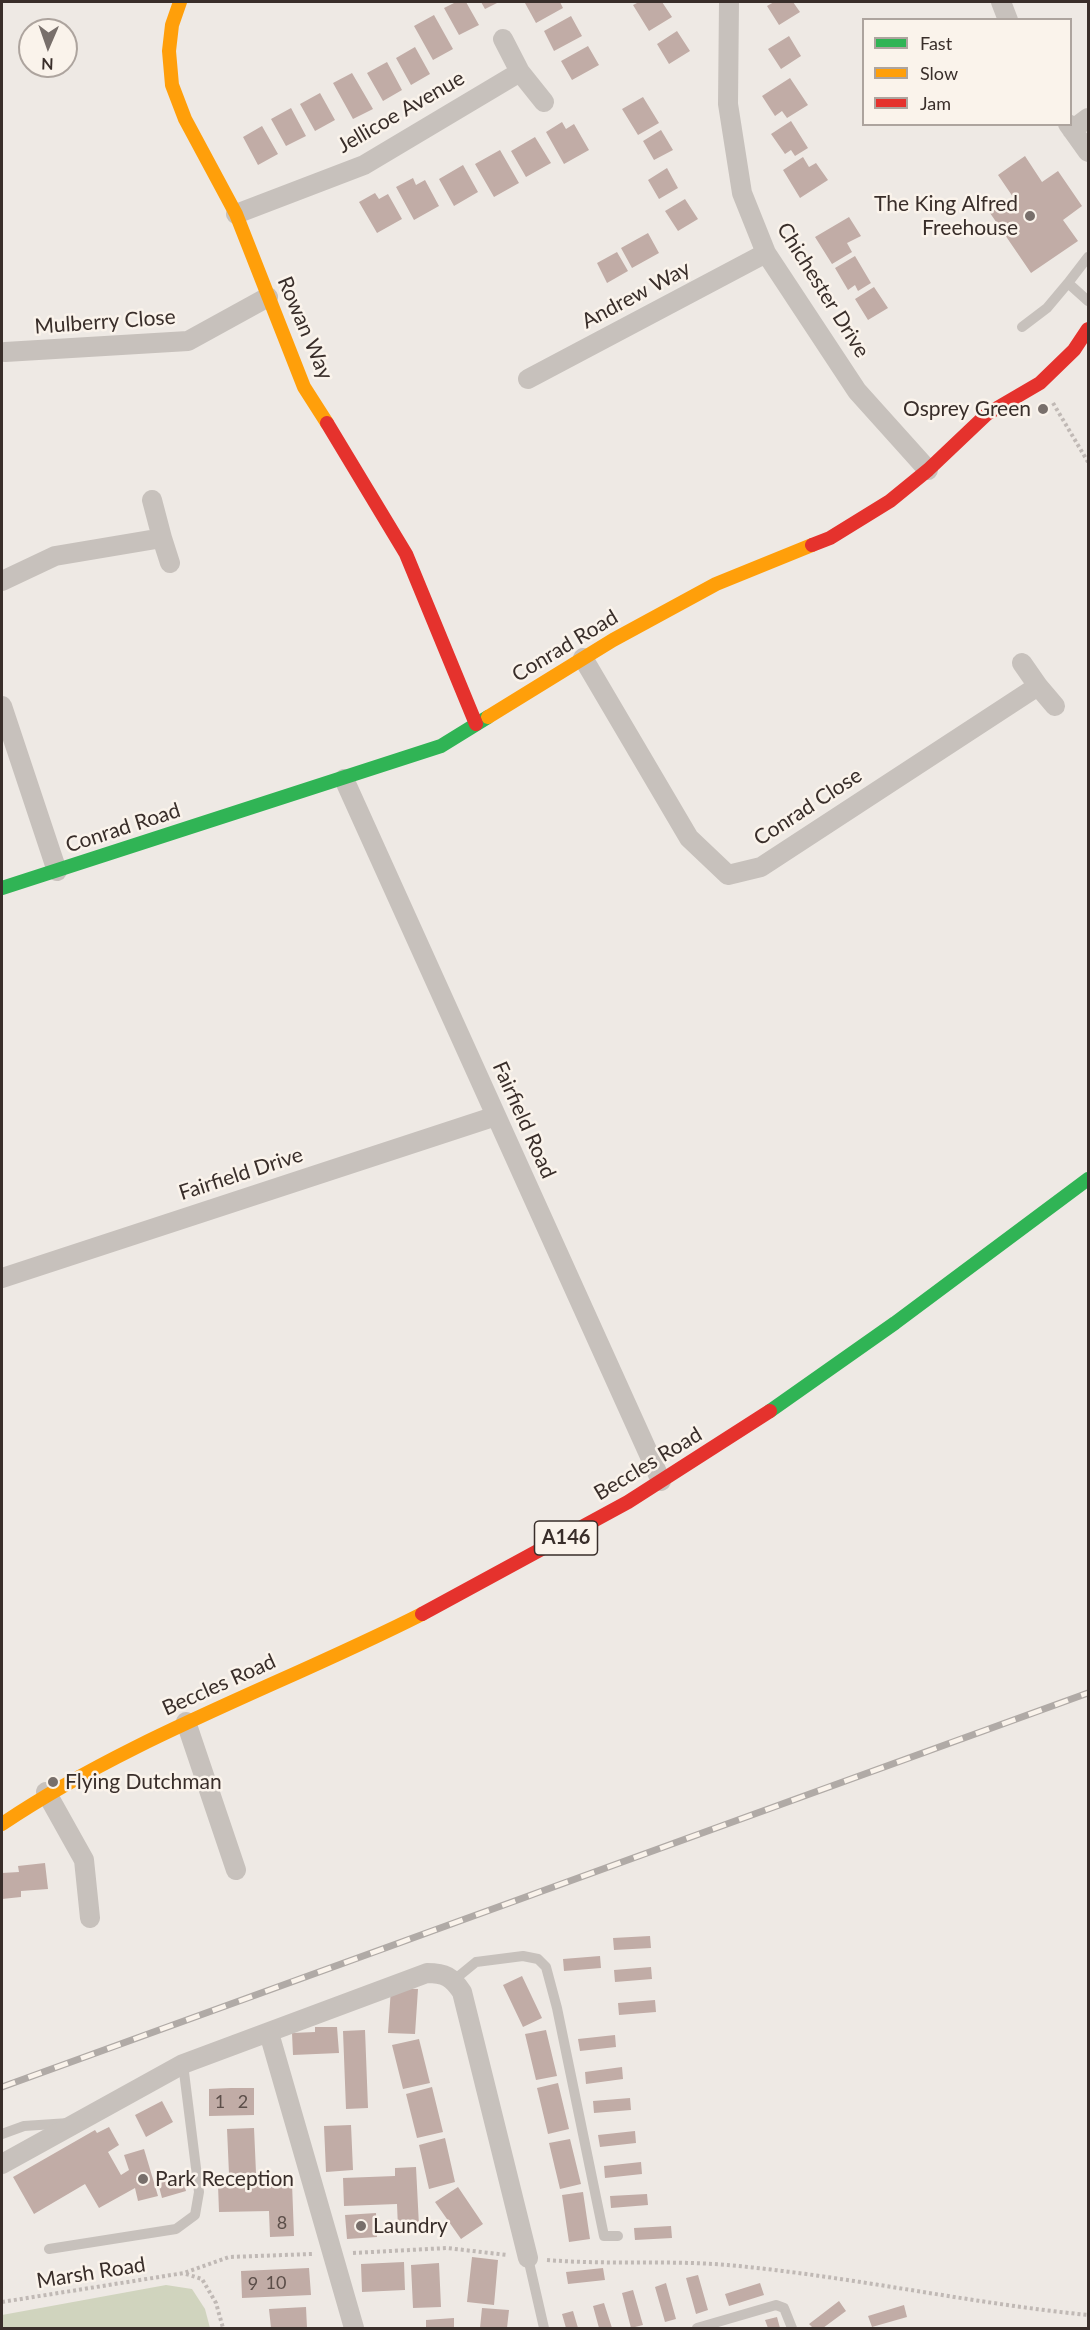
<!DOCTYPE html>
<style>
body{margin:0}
#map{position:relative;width:1090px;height:2330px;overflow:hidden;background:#eee9e4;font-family:Lato,sans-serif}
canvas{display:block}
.frame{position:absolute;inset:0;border:3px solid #392e2a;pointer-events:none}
.legend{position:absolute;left:862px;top:18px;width:210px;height:108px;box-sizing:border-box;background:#faf3eb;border:2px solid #ada49e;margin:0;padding:8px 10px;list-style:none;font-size:18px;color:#392e2a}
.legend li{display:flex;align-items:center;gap:12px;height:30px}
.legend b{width:30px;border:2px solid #ada49e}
.north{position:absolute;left:18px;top:18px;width:60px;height:60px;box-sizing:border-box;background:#faf3eb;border:2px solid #ada49e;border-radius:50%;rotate:182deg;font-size:16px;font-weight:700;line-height:24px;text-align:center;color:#392e2a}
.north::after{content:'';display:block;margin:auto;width:21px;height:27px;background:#786f6b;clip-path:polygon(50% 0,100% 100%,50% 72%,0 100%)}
</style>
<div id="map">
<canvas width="1090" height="2330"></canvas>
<div class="frame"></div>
<ul class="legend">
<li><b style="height:8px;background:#30b455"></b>Fast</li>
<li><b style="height:8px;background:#ff9f0a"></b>Slow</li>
<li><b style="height:8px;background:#e5322d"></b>Jam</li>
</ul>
<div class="north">N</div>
</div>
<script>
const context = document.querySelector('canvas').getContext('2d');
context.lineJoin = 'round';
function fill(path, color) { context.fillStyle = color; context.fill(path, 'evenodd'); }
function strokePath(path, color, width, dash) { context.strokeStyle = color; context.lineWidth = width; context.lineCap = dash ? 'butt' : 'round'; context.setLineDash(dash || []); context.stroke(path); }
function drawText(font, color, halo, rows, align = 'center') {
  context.font = font + ' Lato,sans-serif'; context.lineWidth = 5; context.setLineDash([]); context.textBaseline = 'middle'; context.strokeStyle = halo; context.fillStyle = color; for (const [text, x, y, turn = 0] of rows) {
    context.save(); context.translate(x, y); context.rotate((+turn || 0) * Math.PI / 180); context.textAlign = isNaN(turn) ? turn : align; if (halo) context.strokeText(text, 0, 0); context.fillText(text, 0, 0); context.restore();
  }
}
const green = new Path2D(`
 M 166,2285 L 192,2289 L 205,2309 L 210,2328 L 2,2328 L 2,2315 Z`);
const building = new Path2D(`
 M 456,2 L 466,2 L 479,25 L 459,35 L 444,8 Z
 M 481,2 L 499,2 L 485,9 Z
 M 529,2 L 560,2 L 563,8 L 536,23 L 525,3 Z
 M 639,2 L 662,2 L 672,17 L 649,31 L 633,5 Z
 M 774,2 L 793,2 L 800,12 L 779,25 L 767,6 Z
 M 434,15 L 453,49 L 433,60 L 414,26 Z
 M 571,16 L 582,36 L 554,51 L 544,31 Z
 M 677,31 L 690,51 L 669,64 L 657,44 Z
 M 789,36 L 801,56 L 781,69 L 768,49 Z
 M 588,46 L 599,65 L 572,80 L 561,61 Z
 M 415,47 L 430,74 L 411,85 L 396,58 Z
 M 387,62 L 402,90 L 383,101 L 367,73 Z
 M 352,73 L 373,109 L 353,119 L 333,83 Z
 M 790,78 L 808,105 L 787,118 L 782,111 L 775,116 L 762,96 Z
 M 320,93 L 335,120 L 315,131 L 300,104 Z
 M 643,97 L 659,123 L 638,135 L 622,109 Z
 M 291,108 L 306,136 L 286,146 L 271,119 Z
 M 791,121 L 808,148 L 795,156 L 791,150 L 785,154 L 771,134 Z
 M 562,122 L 566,129 L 574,124 L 589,150 L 564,164 L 546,132 Z
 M 262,126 L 278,154 L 258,165 L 243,137 Z
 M 661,130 L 673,150 L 654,160 L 643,141 Z
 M 535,137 L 551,163 L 526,177 L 511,151 Z
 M 500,150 L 519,183 L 494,197 L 475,164 Z
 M 1025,156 L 1042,182 L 1058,171 L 1082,206 L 1063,220 L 1078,241 L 1031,273 L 990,213 L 1013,197 L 998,175 Z
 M 803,157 L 809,167 L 816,163 L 828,180 L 800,198 L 783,170 Z
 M 463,165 L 478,192 L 454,206 L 439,179 Z
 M 667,168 L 678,188 L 659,199 L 648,180 Z
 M 413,178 L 416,185 L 425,180 L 439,206 L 414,220 L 396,187 Z
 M 375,193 L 379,199 L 388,194 L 402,219 L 377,233 L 359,202 Z
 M 685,199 L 698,219 L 678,231 L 665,211 Z
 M 849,217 L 861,236 L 847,243 L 852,252 L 832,264 L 815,237 Z
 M 648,233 L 659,253 L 632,268 L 621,248 Z
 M 617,252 L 628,271 L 607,283 L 597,263 Z
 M 855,256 L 871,283 L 858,291 L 855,285 L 848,290 L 835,268 Z
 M 874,287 L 888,308 L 868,320 L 855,299 Z
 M 45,1863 L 48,1889 L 21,1891 L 21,1897 L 2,1899 L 2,1873 L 19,1872 L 18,1866 Z
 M 650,1936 L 651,1948 L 614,1950 L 613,1938 Z
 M 600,1956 L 601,1968 L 564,1971 L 563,1959 Z
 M 651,1967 L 652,1979 L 615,1982 L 614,1970 Z
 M 522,1976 L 542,2018 L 523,2027 L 503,1985 Z
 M 391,1988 L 418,1989 L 415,2034 L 388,2033 Z
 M 655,2000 L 656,2012 L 619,2015 L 618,2003 Z
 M 315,2027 L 337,2027 L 339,2053 L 293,2055 L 292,2033 L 315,2032 Z
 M 365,2030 L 368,2108 L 346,2109 L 343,2031 Z
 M 546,2030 L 557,2076 L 536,2080 L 525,2034 Z
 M 615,2035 L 616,2047 L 580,2051 L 578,2039 Z
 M 419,2039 L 430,2083 L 403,2089 L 392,2045 Z
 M 622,2067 L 623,2079 L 586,2084 L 585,2072 Z
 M 558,2083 L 569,2129 L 548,2134 L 537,2088 Z
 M 432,2087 L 443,2132 L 417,2138 L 406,2094 Z
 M 231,2088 L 254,2088 L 254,2115 L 209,2116 L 209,2089 Z
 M 630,2098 L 631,2110 L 594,2113 L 593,2101 Z
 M 162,2101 L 173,2122 L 146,2137 L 135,2115 Z
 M 351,2125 L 353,2170 L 326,2172 L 324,2126 Z
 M 109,2127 L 119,2145 L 108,2152 L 121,2175 L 129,2170 L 124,2155 L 144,2149 L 158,2196 L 138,2201 L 135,2188 L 99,2208 L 85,2184 L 34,2214 L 13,2177 L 95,2130 L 97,2133 Z
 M 254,2128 L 256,2173 L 229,2174 L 227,2129 Z
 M 635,2131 L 636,2143 L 600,2147 L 598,2135 Z
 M 445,2138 L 455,2182 L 429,2189 L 419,2145 Z
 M 570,2139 L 581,2184 L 560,2189 L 549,2143 Z
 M 641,2162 L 642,2174 L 605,2178 L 604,2166 Z
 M 416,2167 L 419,2226 L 398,2228 L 397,2204 L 344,2206 L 343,2178 L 395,2176 L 395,2168 Z
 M 182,2177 L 186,2191 L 162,2198 L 158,2183 Z
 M 292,2183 L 294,2236 L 270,2237 L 269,2211 L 219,2212 L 218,2185 Z
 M 458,2187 L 483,2224 L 461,2239 L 435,2202 Z
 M 583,2192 L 590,2239 L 569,2242 L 562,2195 Z
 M 647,2194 L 648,2205 L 611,2208 L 610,2196 Z
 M 376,2213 L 377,2237 L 347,2239 L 345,2215 Z
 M 671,2226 L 672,2238 L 635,2240 L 634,2228 Z
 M 472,2257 L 498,2260 L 494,2305 L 467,2302 Z
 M 404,2262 L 405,2290 L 362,2292 L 361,2264 Z
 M 439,2263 L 441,2307 L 413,2308 L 411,2265 Z
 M 309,2268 L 311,2295 L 242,2298 L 241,2271 Z
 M 603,2268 L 605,2280 L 568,2284 L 566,2272 Z
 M 698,2275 L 708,2310 L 696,2314 L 686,2278 Z
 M 666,2283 L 676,2319 L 665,2322 L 655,2287 Z
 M 760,2283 L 764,2295 L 729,2306 L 725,2294 Z
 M 633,2290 L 643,2325 L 631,2328 L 622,2293 Z
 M 839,2301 L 846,2311 L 823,2328 L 813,2328 L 809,2324 Z
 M 604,2303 L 612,2328 L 599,2328 L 593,2306 Z
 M 904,2305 L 907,2317 L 872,2327 L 868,2316 Z
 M 306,2307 L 307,2328 L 271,2328 L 269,2309 Z
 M 482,2308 L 509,2310 L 507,2328 L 480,2328 Z
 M 573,2311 L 578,2328 L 566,2328 L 562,2314 Z
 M 777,2317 L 780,2328 L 768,2328 L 765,2320 Z
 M 454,2318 L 454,2328 L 426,2328 L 426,2320 Z`);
const path = new Path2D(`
 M 1053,403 L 1088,462
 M 353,2253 L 447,2248 L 507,2255
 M 547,2260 C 607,2265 668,2260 728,2265 C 849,2276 968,2303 1088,2315
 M 186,2274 L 202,2279 L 216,2303 L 223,2328
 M 2,2302 L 184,2273 L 229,2257 L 312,2254`);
const lane = new Path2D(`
 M 1088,257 L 1068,283 L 1088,301
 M 1022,327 L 1047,308 L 1068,283
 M 454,1980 L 476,1962 L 523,1956 L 538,1959 L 546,1967 L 557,2008 L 604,2236 L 618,2236
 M 2,2134 L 24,2126 L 69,2123
 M 49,2249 L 176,2229 L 195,2215 L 199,2192 L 183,2064
 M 528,2258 L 544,2328
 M 697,2328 L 776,2305 L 784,2308 L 792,2328`);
const street = new Path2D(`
 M 729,2 L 728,104 L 742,193 L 766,253 L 857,391 L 928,470
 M 1001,2 L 1008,20
 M 520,72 L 544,102
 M 1068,124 L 1088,152
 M 1072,130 L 1088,118
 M 236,214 L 364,165 L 520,72 L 503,39
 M 5,352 L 188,341 L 268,297
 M 528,379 L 766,253
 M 152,500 L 162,538
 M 2,581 L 55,556 L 162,538 L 170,563
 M 583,658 L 689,838 L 728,875 L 761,867 L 1038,686 L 1022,663
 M 1038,686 L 1055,706
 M 2,706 L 57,871
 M 344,779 L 661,1481
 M 2,1278 L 496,1116
 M 186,1722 L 236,1870
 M 46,1792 L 84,1860 L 90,1918
 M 269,2033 L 354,2328
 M 2,2164 L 183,2064 L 427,1973 C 445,1973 452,1977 462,1992 L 528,2258`);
const fast = new Path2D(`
 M 2,888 L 441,746 L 488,717
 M 770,1411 L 895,1323 L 1088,1179`);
const slow = new Path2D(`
 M 180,2 L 172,25 L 169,51 L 172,85 L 185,119 L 236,214 L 304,387 L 327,423
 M 488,717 L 613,640 L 716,584 L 812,545
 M 2,1824 C 133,1736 282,1685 422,1614`);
const jam = new Path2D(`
 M 327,423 L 406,554 L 476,724
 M 812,545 L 830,538 L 890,501 L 928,470 L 987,414 L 1040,383 L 1074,350 L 1088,329
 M 422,1614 L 628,1502 L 770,1411`);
const rail = new Path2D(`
 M 2,2087 L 1088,1693`);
const markers = [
 [1030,216,6,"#786f6b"],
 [1043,409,6,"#786f6b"],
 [53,1782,6,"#786f6b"],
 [143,2179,6,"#786f6b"],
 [361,2226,6,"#786f6b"]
];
const numberNames = [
 ["1",220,2102],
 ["2",243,2102],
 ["8",282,2223],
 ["10",276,2283],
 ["9",253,2284]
];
const shields = [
 [566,1538,63]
];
const shieldNames = [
 ["A146",566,1538]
];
const streetNames = [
 ["Jellicoe Avenue",401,112,-30],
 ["Chichester Drive",823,290,58],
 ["Andrew Way",636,295,-28],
 ["Mulberry Close",105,322,-4],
 ["Rowan Way",305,328,67],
 ["Conrad Road",565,646,-31],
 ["Conrad Close",808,807,-33],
 ["Conrad Road",123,828,-18],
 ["Fairfield Road",524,1120,66],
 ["Fairfield Drive",241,1174,-18],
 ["Beccles Road",648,1464,-31],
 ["Beccles Road",219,1685,-24],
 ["Marsh Road",91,2273,-9]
];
const poiNames = [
 ["The King Alfred",1018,204,"right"],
 ["Freehouse",1018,228,"right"],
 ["Osprey Green",1031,409,"right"],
 ["Flying Dutchman",65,1782],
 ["Park Reception",155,2179],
 ["Laundry",373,2226]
];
fill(green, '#d0d4be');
fill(building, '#c1aca6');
strokePath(path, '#c0b9b5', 4, [3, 3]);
strokePath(lane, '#c7c1bc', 10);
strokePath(street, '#c7c1bc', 20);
strokePath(fast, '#30b455', 14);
strokePath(slow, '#ff9f0a', 14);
strokePath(jam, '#e5322d', 14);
strokePath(rail, '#b0aaa6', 7);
strokePath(rail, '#faf3eb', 4.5, [14]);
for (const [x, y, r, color] of markers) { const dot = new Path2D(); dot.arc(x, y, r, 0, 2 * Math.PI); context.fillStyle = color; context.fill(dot); strokePath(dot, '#faf3eb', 2); }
drawText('18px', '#5b4e49', null, numberNames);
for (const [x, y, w] of shields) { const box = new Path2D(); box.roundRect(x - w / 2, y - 17, w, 34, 4.5); context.fillStyle = '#faf3eb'; context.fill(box); strokePath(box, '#392e2a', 1.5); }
drawText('bold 20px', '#392e2a', null, shieldNames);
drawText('21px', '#392e2a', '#faf3eb', streetNames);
drawText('21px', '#392e2a', '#faf3eb', poiNames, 'left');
</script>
